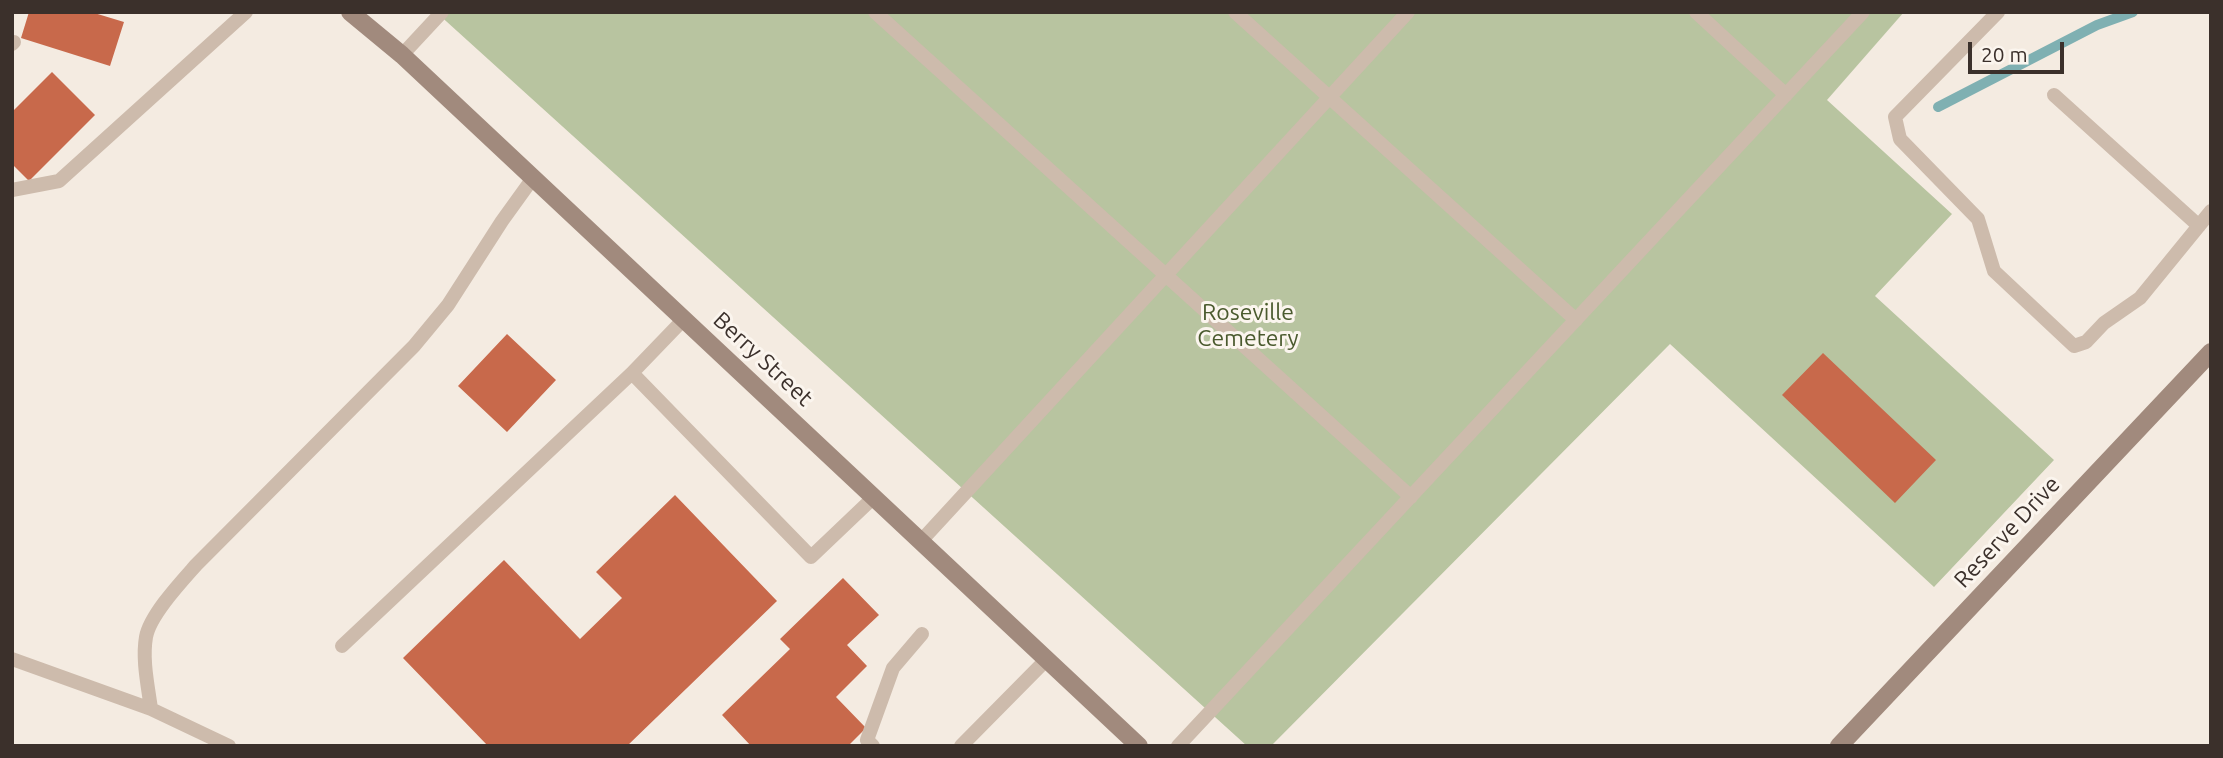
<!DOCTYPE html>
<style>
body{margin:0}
#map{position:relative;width:2223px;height:758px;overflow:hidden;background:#f4ebe1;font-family:Ubuntu,sans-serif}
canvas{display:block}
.frame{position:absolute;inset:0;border:14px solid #3b302b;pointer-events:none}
.scale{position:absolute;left:1968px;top:42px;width:96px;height:32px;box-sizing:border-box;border:4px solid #3b302b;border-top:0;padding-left:9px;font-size:21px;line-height:24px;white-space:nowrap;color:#3b302b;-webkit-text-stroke:5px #fbf5ee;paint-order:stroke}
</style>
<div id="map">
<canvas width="2223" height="758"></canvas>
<div class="frame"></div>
<div class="scale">20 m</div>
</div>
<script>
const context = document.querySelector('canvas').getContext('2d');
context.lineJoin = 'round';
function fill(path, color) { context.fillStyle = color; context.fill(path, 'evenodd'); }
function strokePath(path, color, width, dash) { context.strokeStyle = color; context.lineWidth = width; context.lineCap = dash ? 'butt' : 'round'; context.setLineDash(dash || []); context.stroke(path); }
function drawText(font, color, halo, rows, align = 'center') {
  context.font = font + ' Ubuntu,sans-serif'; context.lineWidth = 6; context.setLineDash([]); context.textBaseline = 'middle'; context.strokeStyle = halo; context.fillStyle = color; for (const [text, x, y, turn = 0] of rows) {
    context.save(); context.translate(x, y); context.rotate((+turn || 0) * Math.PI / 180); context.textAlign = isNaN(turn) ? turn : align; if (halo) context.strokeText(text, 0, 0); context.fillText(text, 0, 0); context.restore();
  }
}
const green = new Path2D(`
 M 436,12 L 1904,12 L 1827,100 L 1952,214 L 1875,296 L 2054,460 L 1934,587 L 1670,344 L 1271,746 L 1247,746 Z`);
const stream = new Path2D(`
 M 1938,107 L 2097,25 L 2133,12`);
const building = new Path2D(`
 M 29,12 L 91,12 L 124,22 L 110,66 L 21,38 Z
 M 52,72 L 95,115 L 29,181 L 12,164 L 12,112 Z
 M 507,334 L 556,380 L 507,432 L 458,386 Z
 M 1823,353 L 1936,460 L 1895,503 L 1782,395 Z
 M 675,495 L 777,601 L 627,746 L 488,746 L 403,658 L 504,560 L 580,639 L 622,598 L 596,572 Z
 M 843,578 L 879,615 L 847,645 L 867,666 L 836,697 L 866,728 L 848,746 L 751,746 L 722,715 L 790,649 L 780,639 Z`);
const lane = new Path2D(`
 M 875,12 L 1411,497
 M 1235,12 L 1576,320
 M 1696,12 L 1786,95
 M 1998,12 L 1895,117 L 1900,139 L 1978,219 L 1994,271 L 2074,346 L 2086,342 L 2104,323 L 2140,298 L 2211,211
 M 12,44 L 14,42
 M 402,55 L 442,12
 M 2054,95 L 2199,226
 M 12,190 L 59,181 L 246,12
 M 684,319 L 632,373 L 811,557 L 874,497
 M 921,541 L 1408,12
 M 342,646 L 632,373
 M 12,659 L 151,709 L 229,746
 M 151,709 C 148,686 142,660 146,637 C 150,615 181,582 196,565 L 414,346 L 448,305 L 502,221 L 533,178
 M 873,746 L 867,740 L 893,668 L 922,634
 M 961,746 L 1047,659
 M 1178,746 L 1863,12`);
const secondary = new Path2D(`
 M 350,12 L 402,55 L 1139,746
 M 1839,746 L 2211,352`);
const parkNames = [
 ["Roseville",1248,312],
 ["Cemetery",1248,338]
];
const streetNames = [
 ["Berry Street",763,359,43],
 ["Reserve Drive",2007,532,-47]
];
fill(green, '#b8c4a0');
strokePath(stream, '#7fb0b2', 10);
fill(building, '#c8694b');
strokePath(lane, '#cdbbac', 14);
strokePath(secondary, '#a18a7d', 18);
drawText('23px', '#4a5a2e', '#fbf5ee', parkNames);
drawText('23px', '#3b302b', '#fbf5ee', streetNames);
</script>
